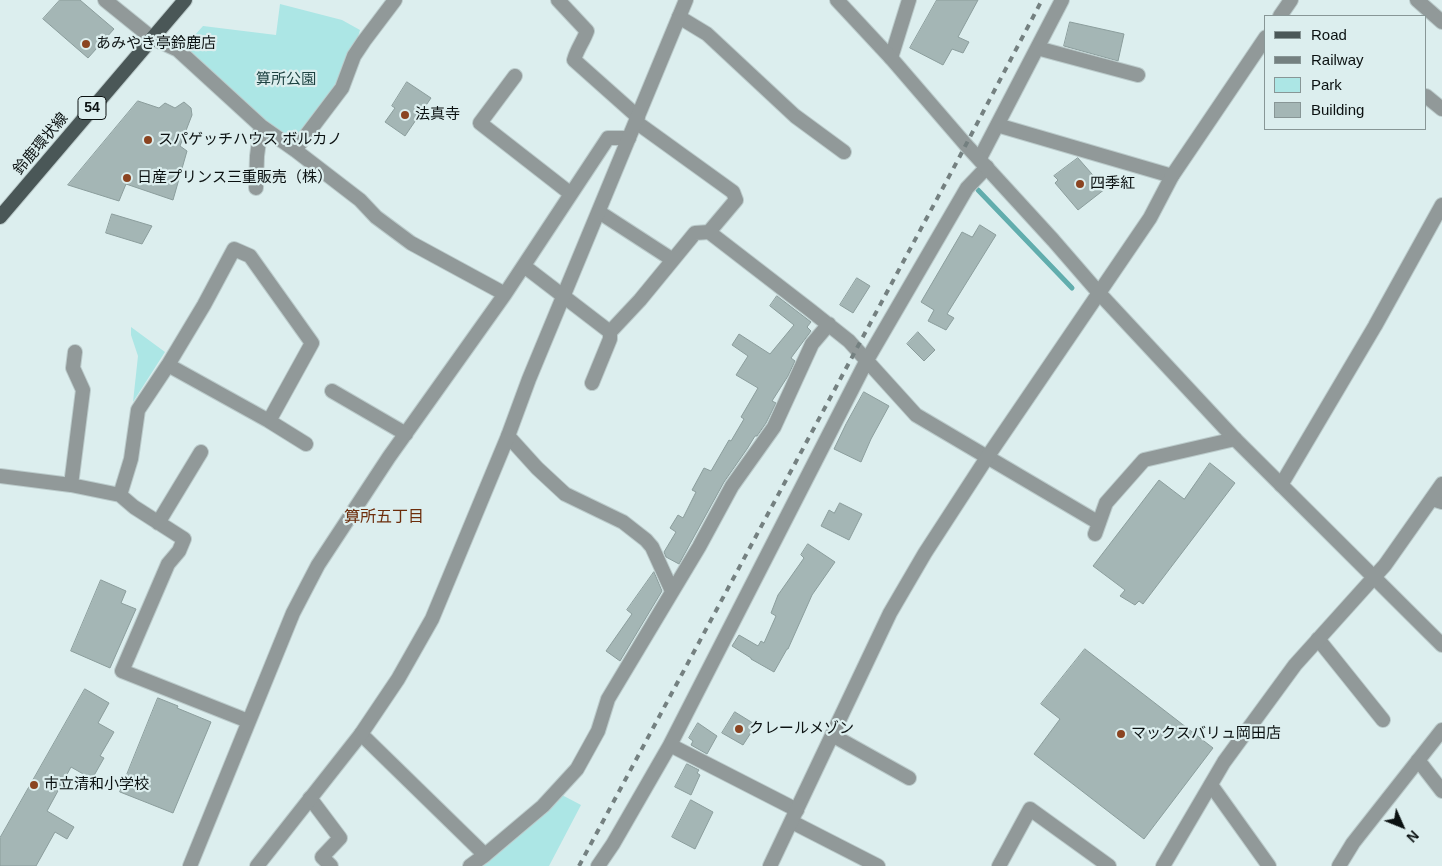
<!DOCTYPE html>
<meta charset="utf-8">
<style>
body{margin:0}
#map{position:relative;width:1442px;height:866px;overflow:hidden;background:#dceeee;font-family:Arial,sans-serif}
canvas{display:block}
.legend{position:absolute;left:1264px;top:15px;width:162px;height:115px;box-sizing:border-box;background:#dceeee;border:1px solid #889696;margin:0;padding:6px 9px;list-style:none;font-size:15px;color:#0b1111}
.legend li{display:flex;align-items:center;gap:10px;height:25px}
.legend b{width:25px;border:1px solid #889696}
.north{position:absolute;left:1377px;top:801px;width:50px;height:50px;-webkit-text-stroke:4px #dceeee;paint-order:stroke;rotate:134deg;font-size:14px;font-weight:700;line-height:20px;text-align:center;color:#0b1111}
.north::after{content:'';display:block;margin:auto;width:18px;height:22px;background:#0b1111;clip-path:polygon(50% 0,100% 100%,50% 72%,0 100%)}
</style>
<div id="map">
<canvas width="1442" height="866"></canvas>
<ul class="legend">
<li><b style="height:6px;background:#4a5757"></b>Road</li>
<li><b style="height:6px;background:#748080"></b>Railway</li>
<li><b style="height:14px;background:#ace6e5"></b>Park</li>
<li><b style="height:14px;background:#a4b6b5"></b>Building</li>
</ul>
<div class="north">N</div>
</div>
<script>
const context = document.querySelector('canvas').getContext('2d');
context.lineJoin = 'round';
function fill(path, color) { context.fillStyle = color; context.fill(path, 'evenodd'); }
function strokePath(path, color, width, dash) { context.strokeStyle = color; context.lineWidth = width; context.lineCap = dash ? 'butt' : 'round'; context.setLineDash(dash || []); context.stroke(path); }
function drawText(font, color, halo, rows, align = 'center') {
  context.font = font + ' Arial,"Noto Sans JP",sans-serif'; context.lineWidth = 4.5; context.setLineDash([]); context.textBaseline = 'middle'; context.strokeStyle = halo; context.fillStyle = color; for (const [text, x, y, turn = 0] of rows) {
    context.save(); context.translate(x, y); context.rotate((+turn || 0) * Math.PI / 180); context.textAlign = isNaN(turn) ? turn : align; if (halo) context.strokeText(text, 0, 0); context.fillText(text, 0, 0); context.restore();
  }
}
const green = new Path2D(`
 M 280,4 L 342,20 L 360,30 L 356,44 L 338,87 L 295,143 L 290,144 L 234,95 L 211,70 L 185,46 L 203,26 L 276,35 Z
 M 131,327 L 165,352 L 133,402 L 138,356 L 131,335 Z
 M 562,795 L 581,805 L 549,866 L 479,866 Z`);
const stream = new Path2D(`
 M 978,190 L 1072,288`);
const building = new Path2D(`
 M 60,0 L 80,0 L 114,29 L 88,58 L 43,19 Z
 M 937,0 L 978,0 L 958,37 L 969,42 L 963,53 L 952,49 L 943,65 L 910,48 Z
 M 1070,22 L 1124,34 L 1118,61 L 1064,46 Z
 M 407,82 L 431,98 L 405,136 L 385,122 L 395,108 L 392,106 Z
 M 138,101 L 159,108 L 165,103 L 175,108 L 184,102 L 191,108 L 192,115 L 180,146 L 187,151 L 173,200 L 126,184 L 119,201 L 68,185 Z
 M 1078,158 L 1105,189 L 1078,210 L 1055,183 L 1058,180 L 1054,176 Z
 M 112,214 L 152,226 L 142,244 L 106,233 Z
 M 980,225 L 996,235 L 947,314 L 954,318 L 946,330 L 928,321 L 934,310 L 921,302 L 962,232 L 972,237 Z
 M 857,278 L 870,286 L 853,313 L 840,305 Z
 M 777,296 L 811,322 L 807,327 L 811,331 L 791,358 L 795,361 L 788,376 L 772,401 L 776,403 L 766,423 L 757,436 L 755,436 L 747,449 L 724,482 L 679,564 L 666,557 L 664,552 L 676,532 L 670,528 L 678,515 L 683,518 L 696,492 L 692,490 L 704,468 L 711,471 L 729,440 L 731,441 L 744,419 L 741,417 L 758,388 L 736,375 L 748,356 L 732,345 L 739,334 L 770,354 L 794,325 L 770,306 Z
 M 918,332 L 935,350 L 924,361 L 907,344 Z
 M 864,392 L 889,406 L 871,439 L 861,462 L 834,449 L 846,424 Z
 M 1210,463 L 1235,483 L 1143,604 L 1139,601 L 1135,605 L 1120,596 L 1125,590 L 1093,566 L 1159,480 L 1184,499 Z
 M 840,503 L 862,514 L 849,540 L 821,526 L 829,510 L 834,513 Z
 M 808,544 L 835,562 L 812,595 L 788,649 L 787,649 L 774,672 L 751,659 L 751,658 L 732,646 L 739,635 L 758,646 L 761,641 L 764,643 L 776,616 L 771,613 L 778,595 L 804,558 L 801,555 Z
 M 654,572 L 662,591 L 620,661 L 606,651 L 632,614 L 627,610 Z
 M 101,580 L 126,591 L 121,603 L 136,609 L 110,668 L 71,651 Z
 M 1085,649 L 1213,748 L 1144,839 L 1034,754 L 1060,719 L 1041,704 Z
 M 85,689 L 109,703 L 98,723 L 114,732 L 100,756 L 104,758 L 92,779 L 71,767 L 47,811 L 74,827 L 67,839 L 55,832 L 36,866 L 0,866 L 0,838 Z
 M 158,698 L 178,706 L 177,708 L 211,722 L 173,813 L 120,792 Z
 M 735,712 L 756,725 L 743,745 L 722,733 Z
 M 698,723 L 717,736 L 707,754 L 691,745 L 693,741 L 689,738 Z
 M 687,764 L 699,770 L 697,773 L 700,775 L 691,795 L 675,787 Z
 M 691,800 L 713,812 L 695,849 L 672,837 Z`);
const minor = new Path2D(`
 M 105,0 L 152,38 L 178,50 L 261,126 L 295,150 L 360,200 L 376,217 L 411,243 L 505,294
 M 558,0 L 587,31 C 583,42 577,49 574,60 L 638,117
 M 1417,0 L 1442,22
 M 679,17 L 707,34 L 795,116 L 844,152
 M 1037,48 L 1138,75
 M 891,58 L 909,0
 M 515,76 L 480,123 L 571,194
 M 1426,96 L 1442,109
 M 636,122 L 733,192 L 736,200 L 709,232 L 810,310 L 849,341 L 916,415 L 1099,523
 M 997,125 L 1172,176
 M 295,150 L 342,88 L 354,56 L 364,41 L 395,0
 M 980,158 L 1062,0
 M 256,188 L 257,156 L 261,126
 M 599,212 L 673,260
 M 524,266 L 610,332
 M 592,383 L 610,339 L 610,332 L 640,300 L 695,233 L 709,232
 M 332,391 L 406,434
 M 269,421 L 306,444
 M 508,436 L 537,468 L 565,494 L 623,522 L 646,540 L 652,547 L 672,591
 M 0,476 L 71,485 L 120,495 L 134,507 L 184,539 L 179,551 L 168,564 L 122,671 L 248,721
 M 71,485 L 83,390 L 73,368 L 75,352
 M 1281,485 L 1375,326 L 1442,205
 M 120,495 L 131,459 L 138,410 L 168,365 L 204,305 L 234,249 L 250,256 L 312,343 L 269,421 L 168,365
 M 1432,499 L 1442,502
 M 158,523 L 201,452
 M 1095,534 L 1106,503 L 1144,460 L 1235,439
 M 1318,639 L 1383,720
 M 361,734 L 485,855
 M 832,735 L 909,778
 M 670,745 L 797,810
 M 1418,760 L 1442,791
 M 1211,785 L 1269,866
 M 310,798 L 340,838 L 322,857 L 331,866
 M 792,822 L 878,866
 M 190,866 L 293,613 L 318,565 L 389,457 L 505,294 L 608,138 L 629,138
 M 470,866 L 485,855 L 543,806 L 577,769 L 598,731 L 608,699 L 699,547 L 732,486 L 774,427 L 812,344 L 829,324
 M 598,866 L 613,844 L 670,745 L 867,360 L 967,188 L 987,167
 M 999,866 L 1030,809 L 1109,866
 M 1339,866 L 1353,843 L 1442,730`);
const tertiary = new Path2D(`
 M 837,0 L 891,58 L 966,145 L 1053,240 L 1099,293 L 1235,439 L 1442,645
 M 1280,16 L 1291,0
 M 257,866 L 361,734 L 398,679 L 432,619 L 508,436 L 529,379 L 686,0
 M 770,866 L 890,613 L 925,553 L 988,456 L 1150,218 L 1172,176 L 1266,37
 M 1163,866 L 1224,762 L 1295,665 L 1385,565 L 1442,484`);
const primary = new Path2D(`
 M 0,217 L 185,0`);
const rail = new Path2D(`
 M 579,866 L 960,156 L 1042,0`);
const markers = [
 [86,44,5,"#8b4421"],
 [405,115,5,"#8b4421"],
 [148,140,5,"#8b4421"],
 [127,178,5,"#8b4421"],
 [1080,184,5,"#8b4421"],
 [739,729,5,"#8b4421"],
 [1121,734,5,"#8b4421"],
 [34,785,5,"#8b4421"]
];
const shields = [
 [92,108,28]
];
const shieldNames = [
 ["54",92,108]
];
const poiNames = [
 ["あみやき亭鈴鹿店",96,44],
 ["法真寺",415,115],
 ["スパゲッチハウス ボルカノ",158,140],
 ["日産プリンス三重販売（株）",137,178],
 ["四季紅",1090,184],
 ["クレールメゾン",749,729],
 ["マックスバリュ岡田店",1131,734],
 ["市立清和小学校",44,785]
];
const parkNames = [
 ["算所公園",286,80]
];
const streetNames = [
 ["鈴鹿環状線",41,144,-50]
];
const neighbourhoodNames = [
 ["算所五丁目",384,518]
];
fill(green, '#ace6e5');
strokePath(stream, '#61adad', 5);
fill(building, '#a4b6b5');
strokePath(building, '#8b9d9c', 1);
strokePath(minor, '#bbcbcb', 16);
strokePath(tertiary, '#bbcbcb', 16);
strokePath(primary, '#bbcbcb', 16);
strokePath(minor, '#919999', 14);
strokePath(tertiary, '#919999', 14);
strokePath(primary, '#4a5757', 14);
strokePath(rail, '#748080', 4, [6, 6]);
for (const [x, y, r, color] of markers) { const dot = new Path2D(); dot.arc(x, y, r, 0, 2 * Math.PI); context.fillStyle = color; context.fill(dot); strokePath(dot, '#dceeee', 2); }
for (const [x, y, w] of shields) { const box = new Path2D(); box.roundRect(x - w / 2, y - 11.5, w, 23, 4); context.fillStyle = '#dceeee'; context.fill(box); strokePath(box, '#0b1111', 1); }
drawText('bold 14px', '#0b1111', null, shieldNames);
drawText('15px', '#0b1111', '#dceeee', poiNames, 'left');
drawText('15px', '#1d4241', '#dceeee', parkNames);
drawText('15px', '#0b1111', '#dceeee', streetNames);
drawText('16px', '#6c2d0b', '#dceeee', neighbourhoodNames);
</script>
